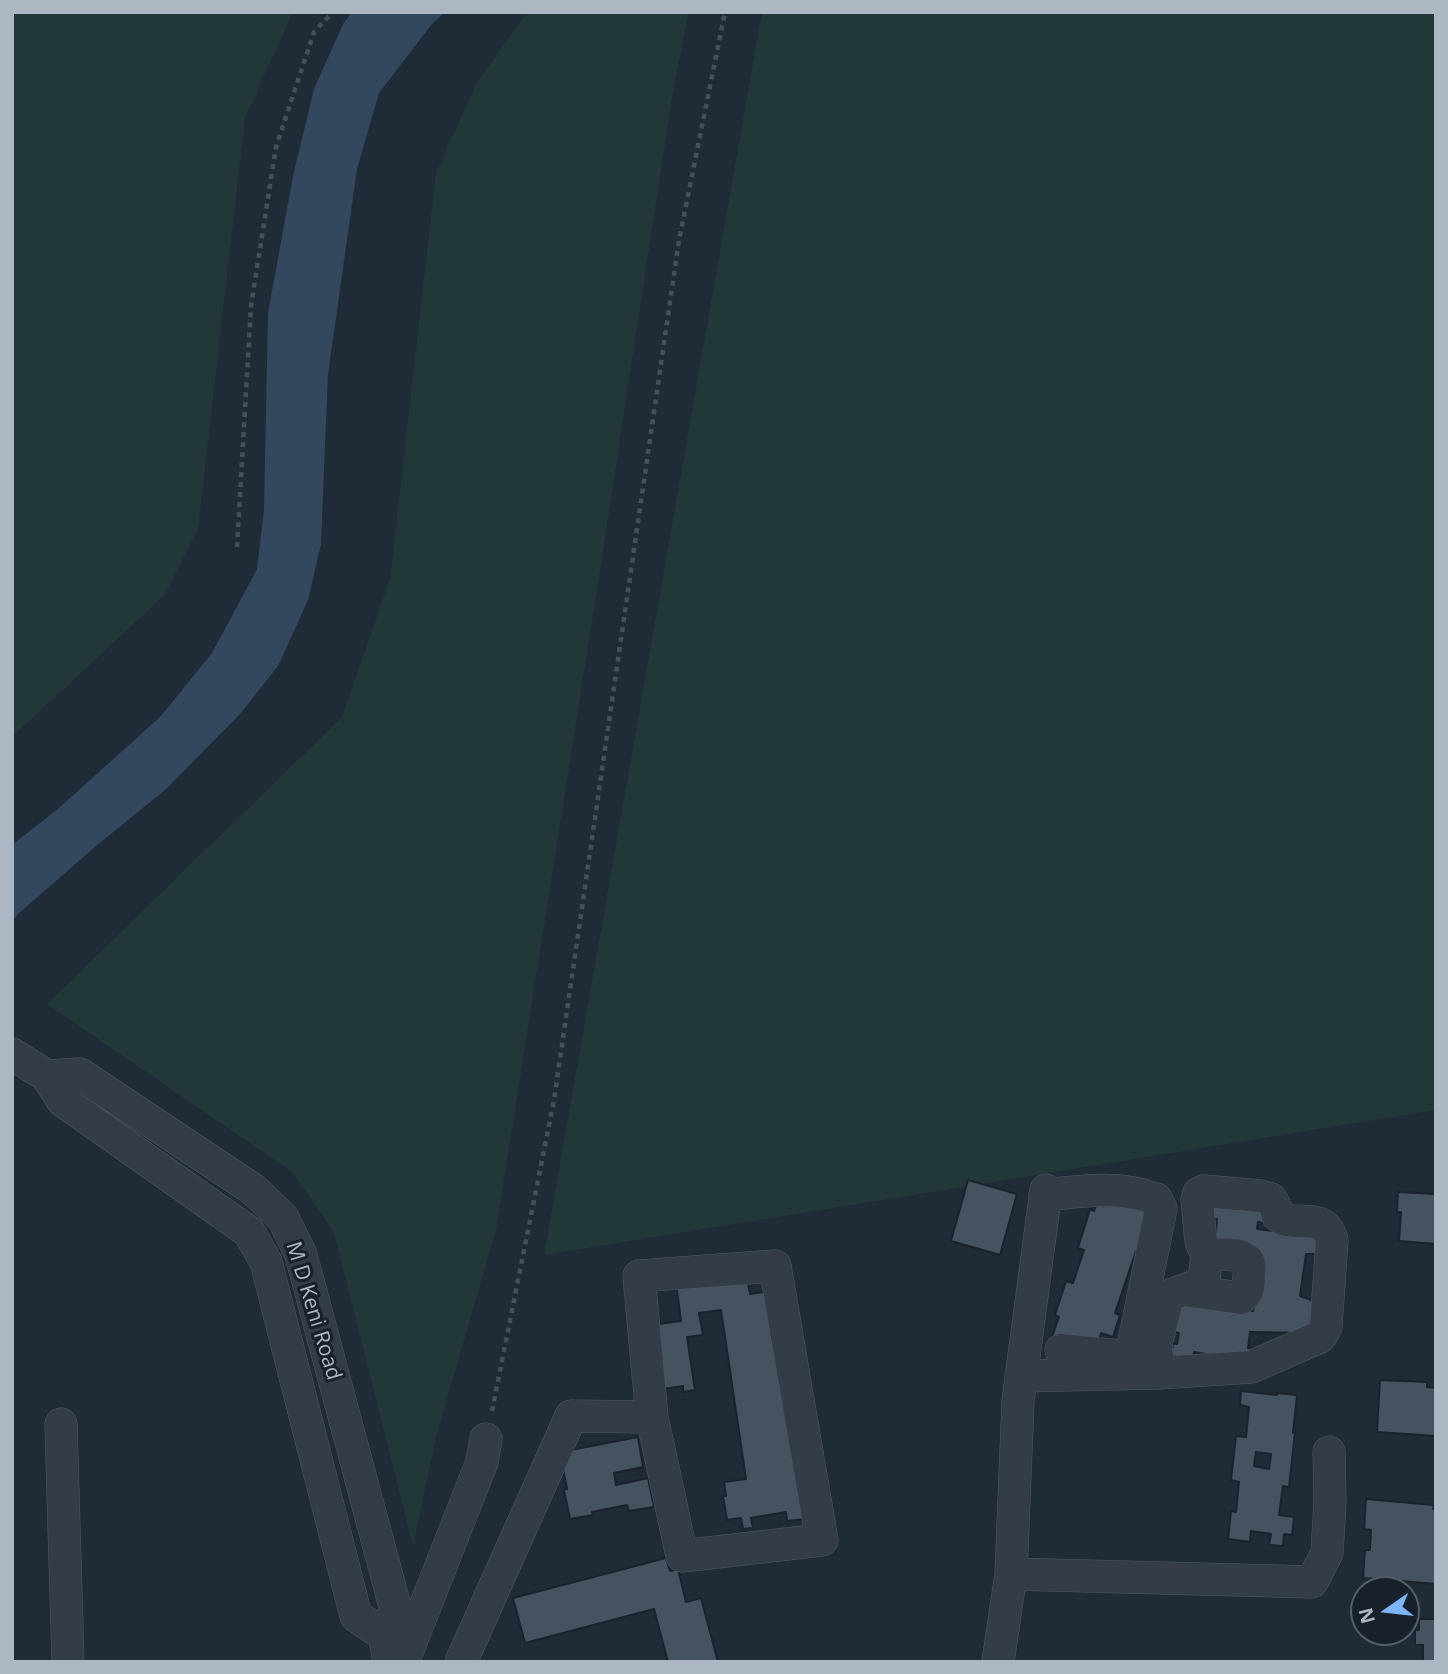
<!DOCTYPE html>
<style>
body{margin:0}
#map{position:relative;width:1448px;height:1674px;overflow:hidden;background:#1f2b36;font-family:"Open Sans",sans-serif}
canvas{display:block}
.frame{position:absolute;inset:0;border:14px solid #adb7c4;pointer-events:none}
.north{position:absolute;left:1350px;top:1576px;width:70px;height:70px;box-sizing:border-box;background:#18212b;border:2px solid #545d68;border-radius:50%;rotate:256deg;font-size:19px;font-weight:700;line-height:28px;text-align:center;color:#adb7c4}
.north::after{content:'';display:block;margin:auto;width:24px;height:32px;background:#7eb5f7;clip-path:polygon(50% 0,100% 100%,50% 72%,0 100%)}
</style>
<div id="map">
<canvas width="1448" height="1674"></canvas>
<div class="frame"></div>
<div class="north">N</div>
</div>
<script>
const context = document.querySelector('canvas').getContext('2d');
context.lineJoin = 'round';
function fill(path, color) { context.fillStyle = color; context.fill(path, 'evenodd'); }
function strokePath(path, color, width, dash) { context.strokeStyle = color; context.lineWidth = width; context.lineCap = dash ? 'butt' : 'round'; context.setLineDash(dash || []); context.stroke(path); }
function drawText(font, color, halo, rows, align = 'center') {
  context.font = font + ' "Open Sans",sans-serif'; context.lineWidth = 6; context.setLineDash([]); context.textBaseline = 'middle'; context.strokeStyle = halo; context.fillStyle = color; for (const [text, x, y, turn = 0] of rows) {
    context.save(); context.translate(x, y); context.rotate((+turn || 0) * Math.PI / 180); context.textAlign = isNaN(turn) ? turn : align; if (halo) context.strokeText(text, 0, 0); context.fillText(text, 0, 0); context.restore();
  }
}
const green = new Path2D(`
 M 12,12 L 293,12 L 245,118 L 198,529 L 165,595 L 12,737 Z
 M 527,12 L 689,12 L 673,91 L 600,571 L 496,1230 L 436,1437 L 413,1546 L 334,1232 L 292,1172 L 47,1004 L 342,717 L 390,579 L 436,173 L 477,82 Z
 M 762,12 L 1436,12 L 1436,1110 L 544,1255 Z`);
const water = new Path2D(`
 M 352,12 L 445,12 L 432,24 L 379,93 L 357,169 L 328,374 L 321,544 L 308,600 L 278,666 L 241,713 L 165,790 L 96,846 L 18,914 L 12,922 L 12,845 L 59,808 L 161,716 L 212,653 L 257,569 L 264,510 L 268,313 L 293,176 L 314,89 L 343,24 Z`);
const building = new Path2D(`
 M 968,1180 L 1017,1194 L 1000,1255 L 951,1241 Z
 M 1398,1192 L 1436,1194 L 1436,1244 L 1399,1241 L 1401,1212 L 1397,1212 Z
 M 1100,1196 L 1155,1215 L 1142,1253 L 1136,1251 L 1115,1313 L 1120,1315 L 1113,1337 L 1101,1333 L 1098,1345 L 1077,1345 L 1052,1337 L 1059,1317 L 1055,1315 L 1066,1281 L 1073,1283 L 1084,1250 L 1078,1248 L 1090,1209 L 1094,1211 Z
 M 1211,1204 L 1266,1212 L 1269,1224 L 1258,1222 L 1257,1229 L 1324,1237 L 1322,1254 L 1306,1254 L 1300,1296 L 1314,1301 L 1309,1333 L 1250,1332 L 1248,1348 L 1256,1349 L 1254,1362 L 1194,1352 L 1192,1359 L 1171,1356 L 1173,1343 L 1177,1344 L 1179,1333 L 1174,1332 L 1179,1299 L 1253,1311 L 1262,1256 L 1210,1246 L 1210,1232 L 1216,1232 L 1217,1219 L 1208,1218 Z
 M 744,1258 L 750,1294 L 782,1289 L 805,1519 L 787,1521 L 786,1512 L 751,1518 L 753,1528 L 743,1529 L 741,1518 L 727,1520 L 723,1496 L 726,1496 L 724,1482 L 746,1479 L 721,1310 L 699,1313 L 703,1335 L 687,1337 L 695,1390 L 683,1392 L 683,1386 L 656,1390 L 652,1325 L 681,1321 L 674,1269 Z
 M 1380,1380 L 1427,1382 L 1427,1387 L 1436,1388 L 1436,1436 L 1377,1432 Z
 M 1241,1391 L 1277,1395 L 1277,1393 L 1297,1395 L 1293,1433 L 1295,1433 L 1289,1487 L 1283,1486 L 1279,1515 L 1294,1517 L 1292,1535 L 1284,1534 L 1283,1546 L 1269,1545 L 1271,1534 L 1251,1531 L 1250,1542 L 1228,1539 L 1231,1511 L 1236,1512 L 1239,1482 L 1231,1480 L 1236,1436 L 1246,1437 L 1249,1407 L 1240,1405 ZM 1256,1452 L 1271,1454 L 1269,1469 L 1254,1466 Z
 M 638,1437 L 643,1467 L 614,1473 L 616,1485 L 648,1478 L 654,1507 L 629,1511 L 627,1505 L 592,1512 L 593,1515 L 570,1519 L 564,1490 L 567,1489 L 560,1452 Z
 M 1366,1499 L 1434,1505 L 1433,1509 L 1436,1509 L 1436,1584 L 1363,1578 L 1365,1550 L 1370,1550 L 1371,1530 L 1364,1529 Z
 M 666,1558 L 670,1571 L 678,1569 L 686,1602 L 701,1598 L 718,1662 L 668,1662 L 654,1609 L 525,1643 L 513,1598 Z
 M 1419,1619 L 1436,1619 L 1436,1662 L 1423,1662 L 1423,1645 L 1415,1645 L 1415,1630 L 1419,1630 Z`);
const path = new Path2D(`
 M 237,547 L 251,306 L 276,147 L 314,32 L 333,12
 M 492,1411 L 554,1100 L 679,240 L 725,12`);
const minor = new Path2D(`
 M 12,1054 L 47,1076 L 63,1101 L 249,1232 L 266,1262 L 356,1616 L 384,1635
 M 47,1076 L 80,1074 L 254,1190 L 283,1218 L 301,1255 L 396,1610 L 384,1635 L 389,1662
 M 1045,1195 C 1083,1191 1119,1185 1156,1199 L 1161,1209 L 1130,1361 L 1129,1373
 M 775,1266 L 822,1540 L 682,1556 L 652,1417 L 639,1276 Z
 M 1183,1290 L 1241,1298 C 1249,1292 1248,1287 1249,1277 C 1249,1272 1251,1264 1247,1260 C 1238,1252 1217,1255 1207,1255
 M 1061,1350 L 1129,1357
 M 1021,1376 L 1158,1373 L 1251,1367 L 1320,1337 L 1326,1327 L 1332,1240 C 1324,1209 1295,1229 1278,1216 L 1276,1208 L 1271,1199 L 1261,1196 L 1204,1191 L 1199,1193 L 1197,1200 L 1201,1242 L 1207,1255 L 1204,1279 L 1198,1285 L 1170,1295 L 1167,1300 L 1156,1344 L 1158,1373
 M 61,1424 L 68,1662
 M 1011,1574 L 1312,1582 L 1327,1553 L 1330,1502 L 1329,1452
 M 403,1662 L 482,1462 L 486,1439
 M 461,1662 L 571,1416 L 652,1417
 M 998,1662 L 1011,1574 L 1018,1401 L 1046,1190`);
const streetNames = [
 ["M D Keni Road",313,1311,73]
];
fill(green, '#223838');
fill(water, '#33485e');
fill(building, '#455260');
strokePath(building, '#1a232d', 2);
strokePath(minor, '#505a65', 33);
strokePath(path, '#3f5355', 4.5, [5, 5]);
strokePath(minor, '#333c47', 32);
drawText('21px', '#adb7c4', '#18212b', streetNames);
</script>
